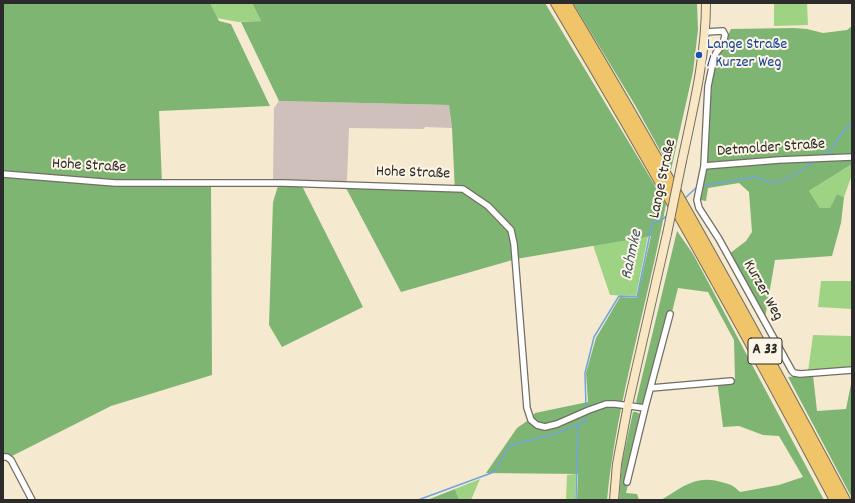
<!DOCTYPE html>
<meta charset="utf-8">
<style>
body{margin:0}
#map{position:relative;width:855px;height:503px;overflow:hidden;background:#f5e9d0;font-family:Dekko,sans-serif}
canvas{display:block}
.frame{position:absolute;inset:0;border:4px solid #2b2b2b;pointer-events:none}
</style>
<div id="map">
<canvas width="855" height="503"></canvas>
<div class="frame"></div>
</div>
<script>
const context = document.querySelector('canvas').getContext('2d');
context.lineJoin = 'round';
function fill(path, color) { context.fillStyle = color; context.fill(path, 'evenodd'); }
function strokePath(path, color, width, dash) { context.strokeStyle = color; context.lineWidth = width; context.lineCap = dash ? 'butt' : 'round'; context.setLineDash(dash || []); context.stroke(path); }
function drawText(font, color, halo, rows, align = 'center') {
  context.font = font + ' Dekko,sans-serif'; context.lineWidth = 4; context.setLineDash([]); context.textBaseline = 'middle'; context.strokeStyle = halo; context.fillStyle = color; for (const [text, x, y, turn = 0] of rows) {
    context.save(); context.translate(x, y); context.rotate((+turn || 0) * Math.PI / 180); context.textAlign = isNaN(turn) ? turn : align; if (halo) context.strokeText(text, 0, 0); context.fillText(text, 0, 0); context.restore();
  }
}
const industrial = new Path2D(`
 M 279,101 L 449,105 L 452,128 L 425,127 L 424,129 L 349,128 L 347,180 L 344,184 L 287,182 L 273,179 L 274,108 Z`);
const green = new Path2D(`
 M 210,3 L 252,3 L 261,21 L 238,22 L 217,18 Z
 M 774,3 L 807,3 L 808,25 L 774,26 Z
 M 852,164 L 852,175 L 844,197 L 837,194 L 830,209 L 820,208 L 809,191 Z
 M 648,236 L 636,296 L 610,295 L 593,245 Z
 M 821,281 L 852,281 L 852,309 L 818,307 Z
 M 813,335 L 852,336 L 852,368 L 808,372 Z
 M 576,474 L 575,500 L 566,500 L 567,475 Z
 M 480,479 L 471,500 L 459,500 L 455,489 Z`);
const forest = new Path2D(`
 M 3,3 L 210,3 L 219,21 L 231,24 L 270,106 L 159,111 L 162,183 L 211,184 L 212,375 L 111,406 L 10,457 L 5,454 L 3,451 Z
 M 252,3 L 545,3 L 666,204 C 648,303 617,399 607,500 L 577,500 L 578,474 L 486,473 L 517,428 L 530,419 L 535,413 L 588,402 L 586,373 L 596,338 L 620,297 L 637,298 L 651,236 L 516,259 L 401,292 L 346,188 L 455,192 L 452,128 L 449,105 L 279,101 L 241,22 L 261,21 Z
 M 573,3 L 697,3 L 698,30 L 693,72 L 671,170 L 635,105 Z
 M 852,26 L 852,164 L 809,191 L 820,208 L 830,208 L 837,194 L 844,197 L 841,223 L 832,256 L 775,260 L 765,318 L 729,254 L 746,241 L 752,232 L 749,192 L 739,183 L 708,188 L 706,201 L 700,200 L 707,158 L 713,65 L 731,29 L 794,28 L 807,29 L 823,33 L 847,30 Z
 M 278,186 L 302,186 L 363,307 L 282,347 L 269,325 L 273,202 Z
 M 677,231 L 693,254 L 707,280 L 824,500 L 661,500 C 681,488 696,474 721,482 C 730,484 733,485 740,492 L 779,485 L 803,477 L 779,436 L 763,435 L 739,426 L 723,427 L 717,380 L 735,379 L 734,340 L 708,292 L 678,288 L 672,312 L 668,312 L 643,404 L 639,405 L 636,402 Z
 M 813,375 L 817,411 L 846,409 L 852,379 L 852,498 L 788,377 Z
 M 633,412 L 636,412 L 640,414 L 623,484 L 628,485 L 626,493 L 637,494 L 639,500 L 619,500 L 622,463 Z
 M 455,489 L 459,500 L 427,500 Z`);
const stream = new Path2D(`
 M 822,156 L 828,153 L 833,146 L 840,136 L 852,122
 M 701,186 L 755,177 C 760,178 766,182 770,182 C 783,185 804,168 815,161
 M 684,199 L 697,187
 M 586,409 L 585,373 L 594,337 L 619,296 L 637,297 L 652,224 L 663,219 L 668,214
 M 418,500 L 494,472 L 509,446 L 554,434 L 577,425
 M 576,500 L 578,425 L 585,421 L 586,413`);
const street = new Path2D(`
 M 706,32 L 723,31 L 725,35 L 723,44 L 716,53 L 713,62 L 708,86 L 704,166 L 779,160 L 852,157
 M 704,166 L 697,200 L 699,208 L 719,239 L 792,371 L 794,373 L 800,374 L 852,370
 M 3,174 L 115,183 L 284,183 L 463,189 L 488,206 L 511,230 L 514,244 L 527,408 L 531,420 L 537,425 L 545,427 L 557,424 L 589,410 L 606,404 L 615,404 L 645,408 L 670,314
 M 651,388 L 731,381
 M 3,457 L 7,457 L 11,460 L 32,500
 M 627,482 L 645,408`);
const secondary = new Path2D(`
 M 682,161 C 693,109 706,57 706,3
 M 614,500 L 617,464 L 628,405 L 667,234`);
const highway = new Path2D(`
 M 556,3 C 653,166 746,332 835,500
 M 566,3 C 664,166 755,332 845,500`);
const secondaryBridge = new Path2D(`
 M 667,234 L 682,161`);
const markers = [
 [699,55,4,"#1a4fb4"]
];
const shields = [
 [765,351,34]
];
const shieldNames = [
 ["A 33",765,351]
];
const transitNames = [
 ["Lange Straße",707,46],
 ["/ Kurzer Weg",707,64]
];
const streetNames = [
 ["Detmolder Straße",771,149,-4],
 ["Hohe Straße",89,167,3],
 ["Hohe Straße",413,174,2],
 ["Lange Straße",664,179,-78],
 ["Kurzer Weg",762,291,61]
];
const waterNames = [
 ["Rahmke",633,255,-78]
];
fill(industrial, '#d0c0bc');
fill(green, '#9fd384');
fill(forest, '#7fb572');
strokePath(stream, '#70a5dd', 1.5);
strokePath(street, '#726e65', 8);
strokePath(secondary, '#726e65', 10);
strokePath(highway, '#726e65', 12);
strokePath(street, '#fff', 5.5);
strokePath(secondary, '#f9e7c3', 8);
strokePath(highway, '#f0c469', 10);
strokePath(secondaryBridge, '#726e65', 10, []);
strokePath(secondaryBridge, '#f9e7c3', 8);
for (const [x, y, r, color] of markers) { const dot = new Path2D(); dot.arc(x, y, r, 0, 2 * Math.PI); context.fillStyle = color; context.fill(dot); strokePath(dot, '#fcf5e5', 1.5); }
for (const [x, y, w] of shields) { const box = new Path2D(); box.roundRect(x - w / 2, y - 13, w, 26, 3); context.fillStyle = '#fcf5e5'; context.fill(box); strokePath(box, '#2b2b2b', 1); }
drawText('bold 15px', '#2b2b2b', null, shieldNames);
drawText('16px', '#164399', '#fcf5e5', transitNames, 'left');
drawText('16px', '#2b2b2b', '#fcf5e5', streetNames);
drawText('italic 17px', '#435669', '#fcf5e5', waterNames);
</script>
